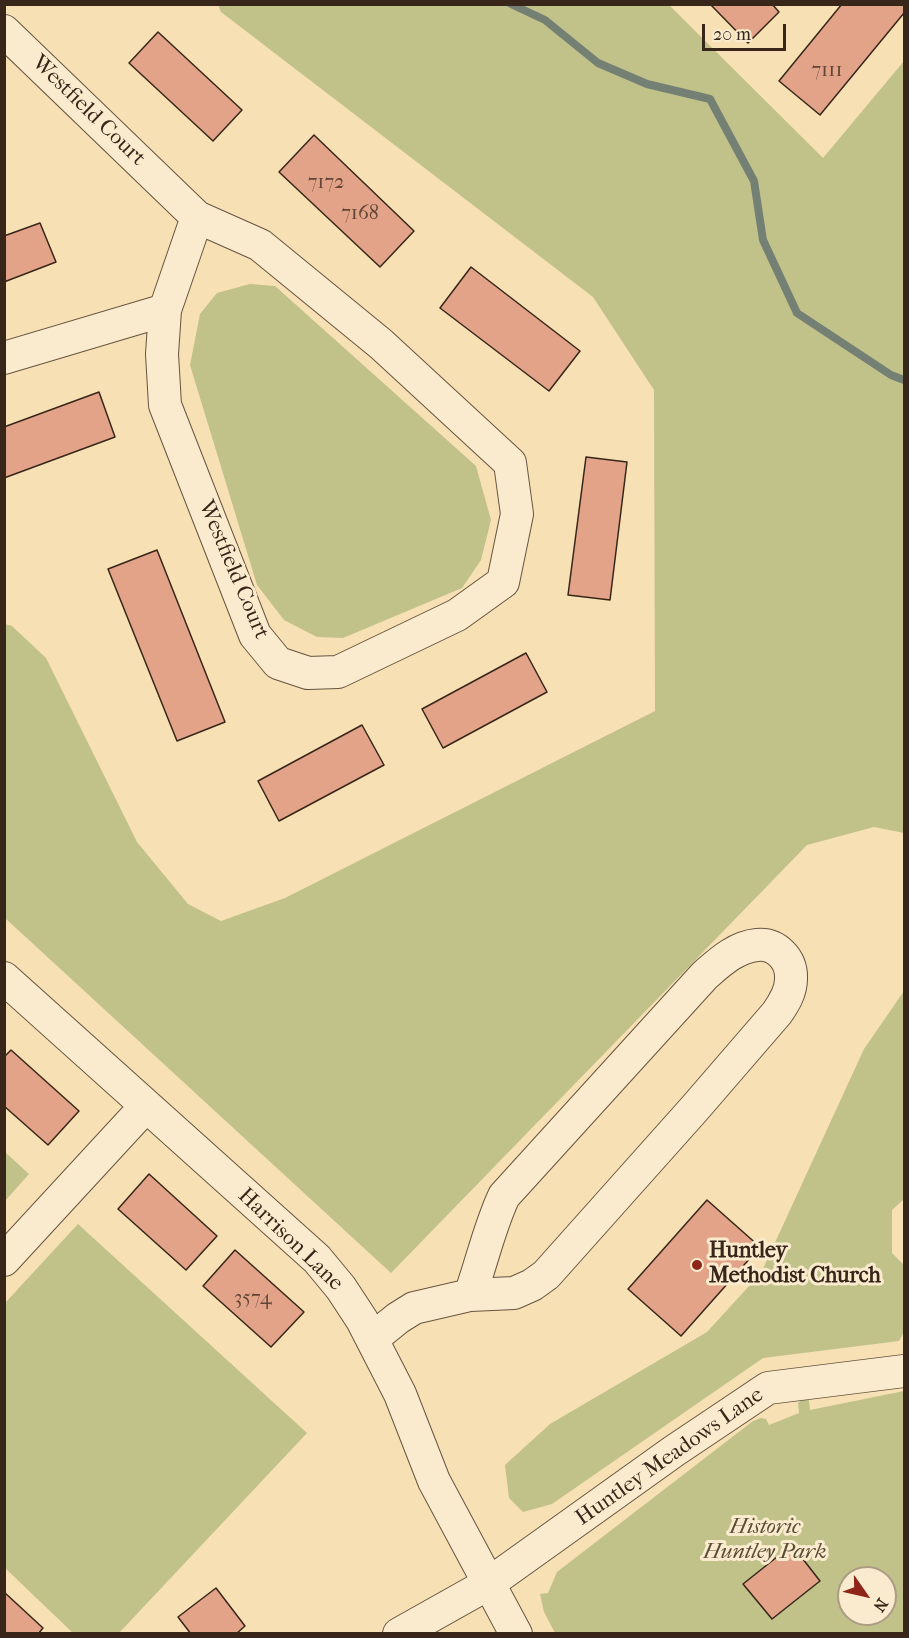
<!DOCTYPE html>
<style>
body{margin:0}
#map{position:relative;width:909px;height:1638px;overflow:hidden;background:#f7e0b4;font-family:"IM FELL French Canon",serif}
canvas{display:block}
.frame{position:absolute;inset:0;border:6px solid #372619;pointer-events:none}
.north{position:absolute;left:837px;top:1566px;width:60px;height:60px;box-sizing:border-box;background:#faebce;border:2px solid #ac9c86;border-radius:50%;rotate:124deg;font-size:16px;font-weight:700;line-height:24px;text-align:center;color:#372619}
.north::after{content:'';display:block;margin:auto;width:21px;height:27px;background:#8f2418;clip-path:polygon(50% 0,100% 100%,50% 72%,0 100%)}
.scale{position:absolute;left:702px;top:24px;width:84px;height:27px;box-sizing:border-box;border:3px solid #372619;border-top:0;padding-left:8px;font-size:18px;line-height:21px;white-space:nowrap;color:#372619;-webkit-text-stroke:4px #faebce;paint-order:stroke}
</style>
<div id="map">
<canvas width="909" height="1638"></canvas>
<div class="frame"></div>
<div class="north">N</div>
<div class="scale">20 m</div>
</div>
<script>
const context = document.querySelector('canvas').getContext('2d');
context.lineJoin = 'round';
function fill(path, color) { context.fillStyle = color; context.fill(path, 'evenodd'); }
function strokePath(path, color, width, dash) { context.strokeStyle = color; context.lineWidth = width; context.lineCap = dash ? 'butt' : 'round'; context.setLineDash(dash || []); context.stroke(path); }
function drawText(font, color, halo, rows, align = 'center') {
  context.font = font + ' "IM FELL French Canon",serif'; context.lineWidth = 6; context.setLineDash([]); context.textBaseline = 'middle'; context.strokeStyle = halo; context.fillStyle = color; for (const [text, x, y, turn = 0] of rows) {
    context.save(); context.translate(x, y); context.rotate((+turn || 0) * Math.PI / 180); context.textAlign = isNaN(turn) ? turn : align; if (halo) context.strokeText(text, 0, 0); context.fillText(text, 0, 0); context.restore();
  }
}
const green = new Path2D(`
 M 218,5 L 669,5 L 823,158 L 904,61 L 904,833 L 874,827 L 807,845 L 391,1273 L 5,918 L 5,624 L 12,626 L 46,658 L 137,842 L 188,904 L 221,921 L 285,898 L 655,711 L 654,390 L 593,297 L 221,12 Z
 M 250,284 L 275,286 L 476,466 L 491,520 L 481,560 L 462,588 L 343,638 L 317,637 L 284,620 L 257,585 L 190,365 L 200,314 L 217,293 Z
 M 904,991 L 904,1199 L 892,1210 L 892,1253 L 904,1265 L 904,1332 L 899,1341 L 763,1358 L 552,1504 L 523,1512 L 509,1498 L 505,1465 L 550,1424 L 707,1332 L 761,1273 L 864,1049 Z
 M 5,1152 L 29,1174 L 5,1201 Z
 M 78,1224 L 307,1433 L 119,1633 L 73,1633 L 5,1568 L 5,1303 Z
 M 904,1391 L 904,1633 L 555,1633 L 544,1612 L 540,1594 L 548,1593 L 557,1572 L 753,1421 L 761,1418 L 766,1419 L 769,1425 L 799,1413 L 798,1403 L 803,1398 L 809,1400 L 810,1410 ZM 849,1578 L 885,1578 L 885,1614 L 849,1614 Z`);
const stream = new Path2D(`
 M 511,4 L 545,20 L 598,63 L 647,84 L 710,99 L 754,181 L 763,240 L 797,313 L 891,375 L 904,380`);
const building = new Path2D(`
 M 710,4 L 772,4 L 779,12 L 748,43 Z
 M 842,4 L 904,4 L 904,13 L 820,115 L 779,81 Z
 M 158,32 L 242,110 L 213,141 L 129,63 Z
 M 314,135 L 414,231 L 380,267 L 279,172 Z
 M 40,223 L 56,262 L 4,282 L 4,236 Z
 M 471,267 L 580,351 L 549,391 L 440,308 Z
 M 99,392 L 115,437 L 4,478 L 4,427 Z
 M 586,457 L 627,462 L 610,600 L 568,595 Z
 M 157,550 L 225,722 L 177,741 L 108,569 Z
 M 526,653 L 547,692 L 443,748 L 422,709 Z
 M 362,725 L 384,765 L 279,821 L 258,781 Z
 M 11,1050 L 79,1111 L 48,1145 L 4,1106 L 4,1057 Z
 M 149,1174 L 217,1236 L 186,1270 L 118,1209 Z
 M 707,1200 L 760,1247 L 681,1336 L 628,1289 Z
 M 235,1250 L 304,1312 L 271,1347 L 203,1286 Z
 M 792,1545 L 820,1581 L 772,1619 L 743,1584 Z
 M 216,1588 L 245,1626 L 236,1634 L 191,1634 L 178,1617 Z
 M 4,1592 L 43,1628 L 38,1634 L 4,1634 Z`);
const minor = new Path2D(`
 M 4,31 L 197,217 L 260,245 L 381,344 L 510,463 L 517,514 L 503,582 L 457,615 L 338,672 L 308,673 L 278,663 L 255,635 L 165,405 L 162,354 L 165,310 L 197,217
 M 4,358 L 165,310
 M 4,978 L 317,1259 L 341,1288 L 362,1320 L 400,1394 L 434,1481 L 516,1634
 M 4,1260 L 146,1106
 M 372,1339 L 398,1318 L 414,1308 L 470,1295 L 514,1293 L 532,1285 L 546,1275 L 695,1108 L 777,1013 C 784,1003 791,992 791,979 C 792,959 776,943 757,945 C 736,947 720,962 705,975 L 504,1196 C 489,1228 482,1262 470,1295
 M 399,1634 L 488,1584 L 674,1451 L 768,1388 L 904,1371`);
const markers = [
 [697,1265,6,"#8f2418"]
];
const numberNames = [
 ["7111",827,71],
 ["7172",326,183],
 ["7168",360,214],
 ["3574",253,1299]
];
const streetNames = [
 ["Westfield Court",88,111,44],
 ["Westfield Court",233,570,67],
 ["Harrison Lane",290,1240,44],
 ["Huntley Meadows Lane",670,1457,-35]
];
const poiNames = [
 ["Huntley",709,1252],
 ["Methodist Church",709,1277]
];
const parkNames = [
 ["Historic",765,1528],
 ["Huntley Park",765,1553]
];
fill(green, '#c1c18a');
strokePath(stream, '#758075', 8);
fill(building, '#e2a389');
strokePath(building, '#372619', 1.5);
strokePath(minor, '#675440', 34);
strokePath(minor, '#faebce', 32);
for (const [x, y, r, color] of markers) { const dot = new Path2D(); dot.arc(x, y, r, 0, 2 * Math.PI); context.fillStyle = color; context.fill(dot); strokePath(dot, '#faebce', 2); }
drawText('20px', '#624535', null, numberNames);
drawText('22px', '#372619', '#faebce', streetNames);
drawText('bold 22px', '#372619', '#faebce', poiNames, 'left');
drawText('italic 22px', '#5a4d35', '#faebce', parkNames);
</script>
